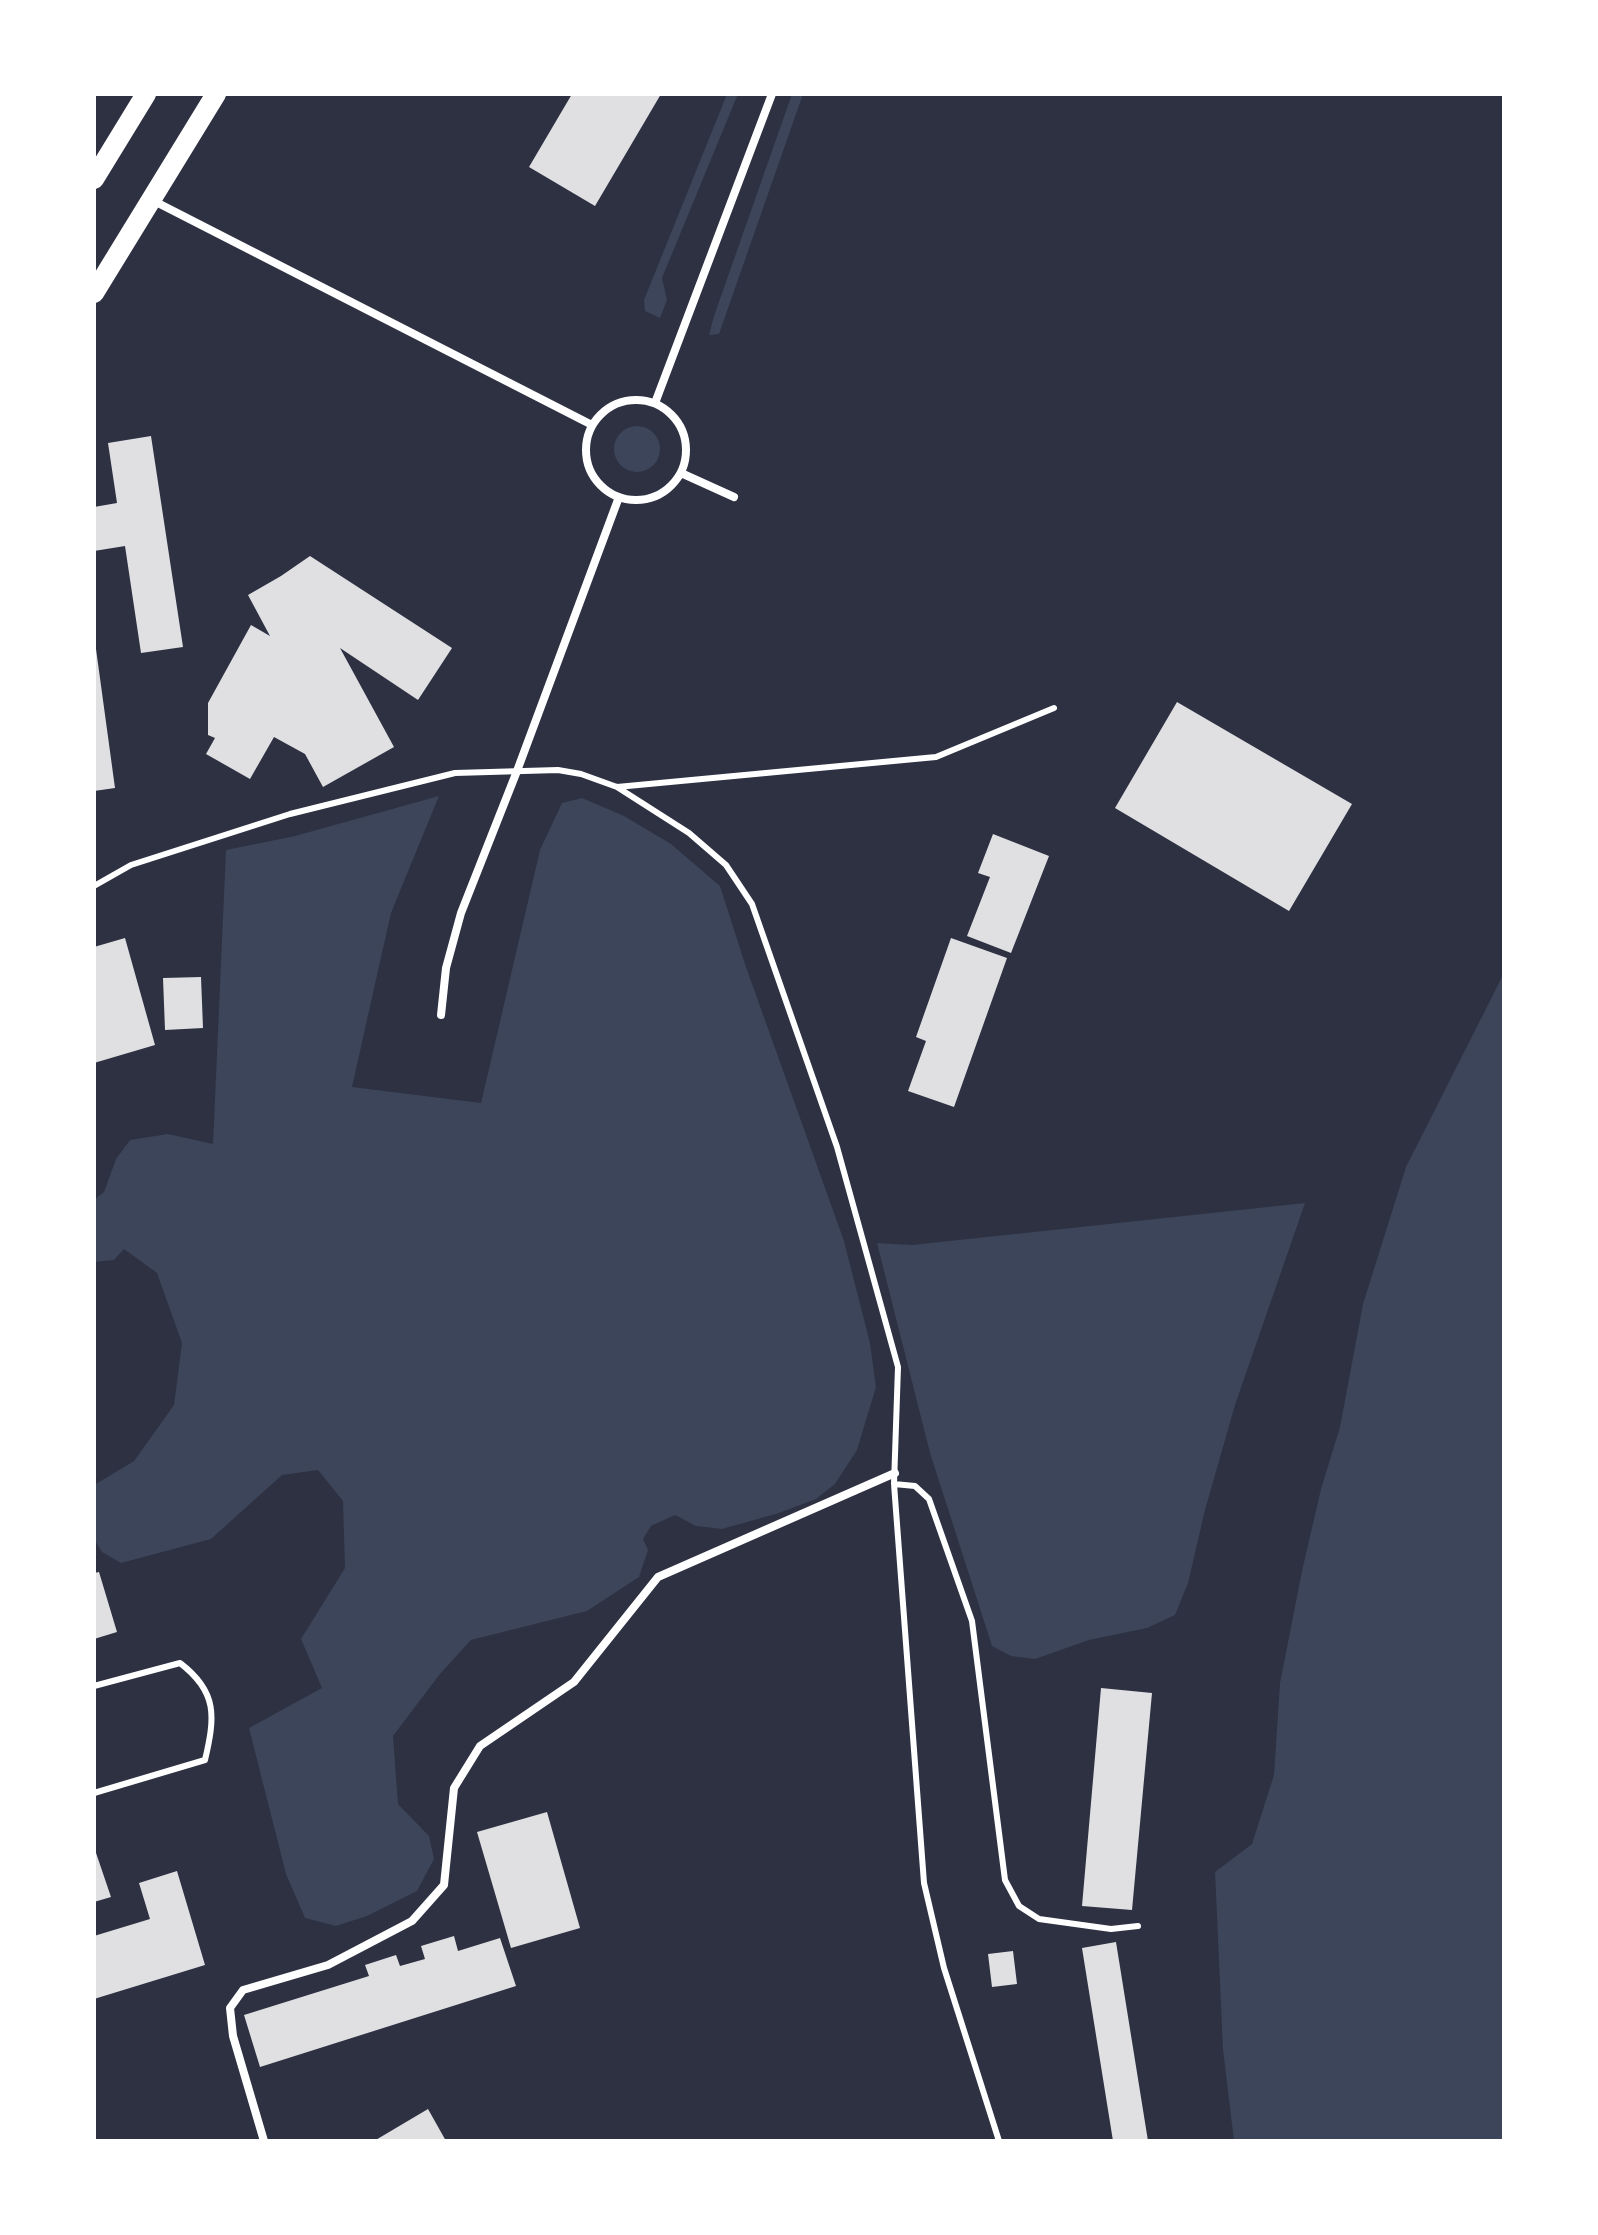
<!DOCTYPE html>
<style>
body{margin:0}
#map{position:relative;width:1598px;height:2235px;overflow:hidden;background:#2d3142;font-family:Arial,sans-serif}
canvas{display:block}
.frame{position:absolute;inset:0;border:96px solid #fff;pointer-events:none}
</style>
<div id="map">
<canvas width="1598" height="2235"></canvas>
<div class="frame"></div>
</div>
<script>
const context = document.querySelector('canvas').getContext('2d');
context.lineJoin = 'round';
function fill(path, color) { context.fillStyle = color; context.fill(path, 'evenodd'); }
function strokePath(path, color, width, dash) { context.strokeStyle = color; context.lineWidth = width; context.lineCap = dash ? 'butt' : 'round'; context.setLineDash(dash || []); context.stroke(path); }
const green = new Path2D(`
 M 727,94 L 738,94 L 662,278 L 667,300 L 660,318 L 645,311 L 644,300 Z
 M 792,94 L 803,94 L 719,334 L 709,335 L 714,316 Z
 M614 449a23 23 0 1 1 46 0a23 23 0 1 1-46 0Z
 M 439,796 L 391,913 L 352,1087 L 481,1103 L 540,850 L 562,803 L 582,798 L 624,816 L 671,844 L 720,886 L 746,967 L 844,1241 L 870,1343 L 876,1387 L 857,1450 L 835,1484 L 816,1499 L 779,1513 L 722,1529 L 696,1526 L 675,1515 L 651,1526 L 643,1539 L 648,1550 L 639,1577 L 587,1611 L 471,1640 L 440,1674 L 393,1736 L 398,1804 L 429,1836 L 434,1859 L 417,1891 L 367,1916 L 336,1926 L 305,1918 L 286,1874 L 249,1728 L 322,1688 L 301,1639 L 345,1568 L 343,1501 L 318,1470 L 282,1475 L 211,1539 L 121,1563 L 102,1552 L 94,1539 L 94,1485 L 134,1461 L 174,1405 L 182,1343 L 157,1273 L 124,1249 L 114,1260 L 94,1262 L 94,1200 L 104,1192 L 116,1159 L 130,1140 L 168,1134 L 213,1144 L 226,850 L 295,836 Z
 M 1504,973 L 1504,2141 L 1234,2141 L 1223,2049 L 1215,1872 L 1252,1844 L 1274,1775 L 1280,1683 L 1302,1571 L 1321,1489 L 1340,1427 L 1363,1304 L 1406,1167 Z
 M 1305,1203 L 1235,1405 L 1205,1510 L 1188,1583 L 1175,1615 L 1147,1628 L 1089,1640 L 1035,1659 L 1011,1656 L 992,1646 L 930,1453 L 877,1243 L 912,1245 Z`);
const building = new Path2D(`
 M 572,94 L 661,94 L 595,206 L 529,167 Z
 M 151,436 L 183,647 L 141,653 L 125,546 L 94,551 L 94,507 L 117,503 L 108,443 Z
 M 310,556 L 452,648 L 418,700 L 340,648 L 394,747 L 323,787 L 305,754 L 274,737 L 250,779 L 206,754 L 215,738 L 208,735 L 208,703 L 251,625 L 270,636 L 248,595 L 281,576 Z
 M 94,649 L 96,649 L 115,788 L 94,791 Z
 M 1177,702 L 1352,804 L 1289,911 L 1115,808 Z
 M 993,834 L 1049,856 L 1011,953 L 967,936 L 990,877 L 978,873 Z
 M 125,938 L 155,1045 L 94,1063 L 94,947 Z
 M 951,938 L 1007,958 L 954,1107 L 908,1091 L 926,1041 L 916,1037 Z
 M 201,977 L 203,1028 L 165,1030 L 163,978 Z
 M 99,1572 L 117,1632 L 94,1639 L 94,1573 Z
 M 1101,1688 L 1152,1693 L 1132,1910 L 1082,1906 Z
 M 547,1812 L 580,1928 L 511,1948 L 477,1832 Z
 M 94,1847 L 111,1897 L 94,1902 Z
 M 177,1871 L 205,1965 L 94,1999 L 94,1936 L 150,1919 L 139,1883 Z
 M 454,1936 L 458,1951 L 500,1938 L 516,1986 L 260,2067 L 244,2015 L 369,1976 L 365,1965 L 396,1955 L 400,1966 L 425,1959 L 421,1946 Z
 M 1116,1942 L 1148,2141 L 1113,2141 L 1082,1948 Z
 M 1013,1951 L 1017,1984 L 992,1987 L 988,1954 Z
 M 428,2109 L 446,2141 L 374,2141 Z`);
const service = new Path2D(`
 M 617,787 L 689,833 L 726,865 L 752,904 L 837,1147 L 898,1367 L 894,1484 L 924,1883 L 944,1968 L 999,2141
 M 94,886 L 131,865 L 290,814 L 455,773 L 558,770 L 581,774 L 617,787 L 936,757 L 1054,708
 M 894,1484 L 915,1486 L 929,1499 L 972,1621 L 1005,1880 L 1019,1906 L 1039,1919 L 1111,1929 L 1138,1926
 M 94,1686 L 180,1663 C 218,1692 215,1717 205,1760 L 94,1793`);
const minor = new Path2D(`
 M 152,200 L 592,425
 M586 450a50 50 0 1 1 100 0a50 50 0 1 1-100 0Z
 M 655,403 L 772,94
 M 681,473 L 734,497
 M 441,1015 L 446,968 L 461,913 L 517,771 L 619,497
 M 264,2141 L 233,2036 L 230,2008 L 243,1990 L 328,1965 L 412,1921 L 444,1885 L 454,1788 L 480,1746 L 574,1682 L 658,1577 L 895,1473`);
const primary = new Path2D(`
 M 94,179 L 146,94
 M 94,293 L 216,94`);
fill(green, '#3c4559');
fill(building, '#e0e0e3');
strokePath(service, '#fff', 6);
strokePath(minor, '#fff', 8);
strokePath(primary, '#fff', 20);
</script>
